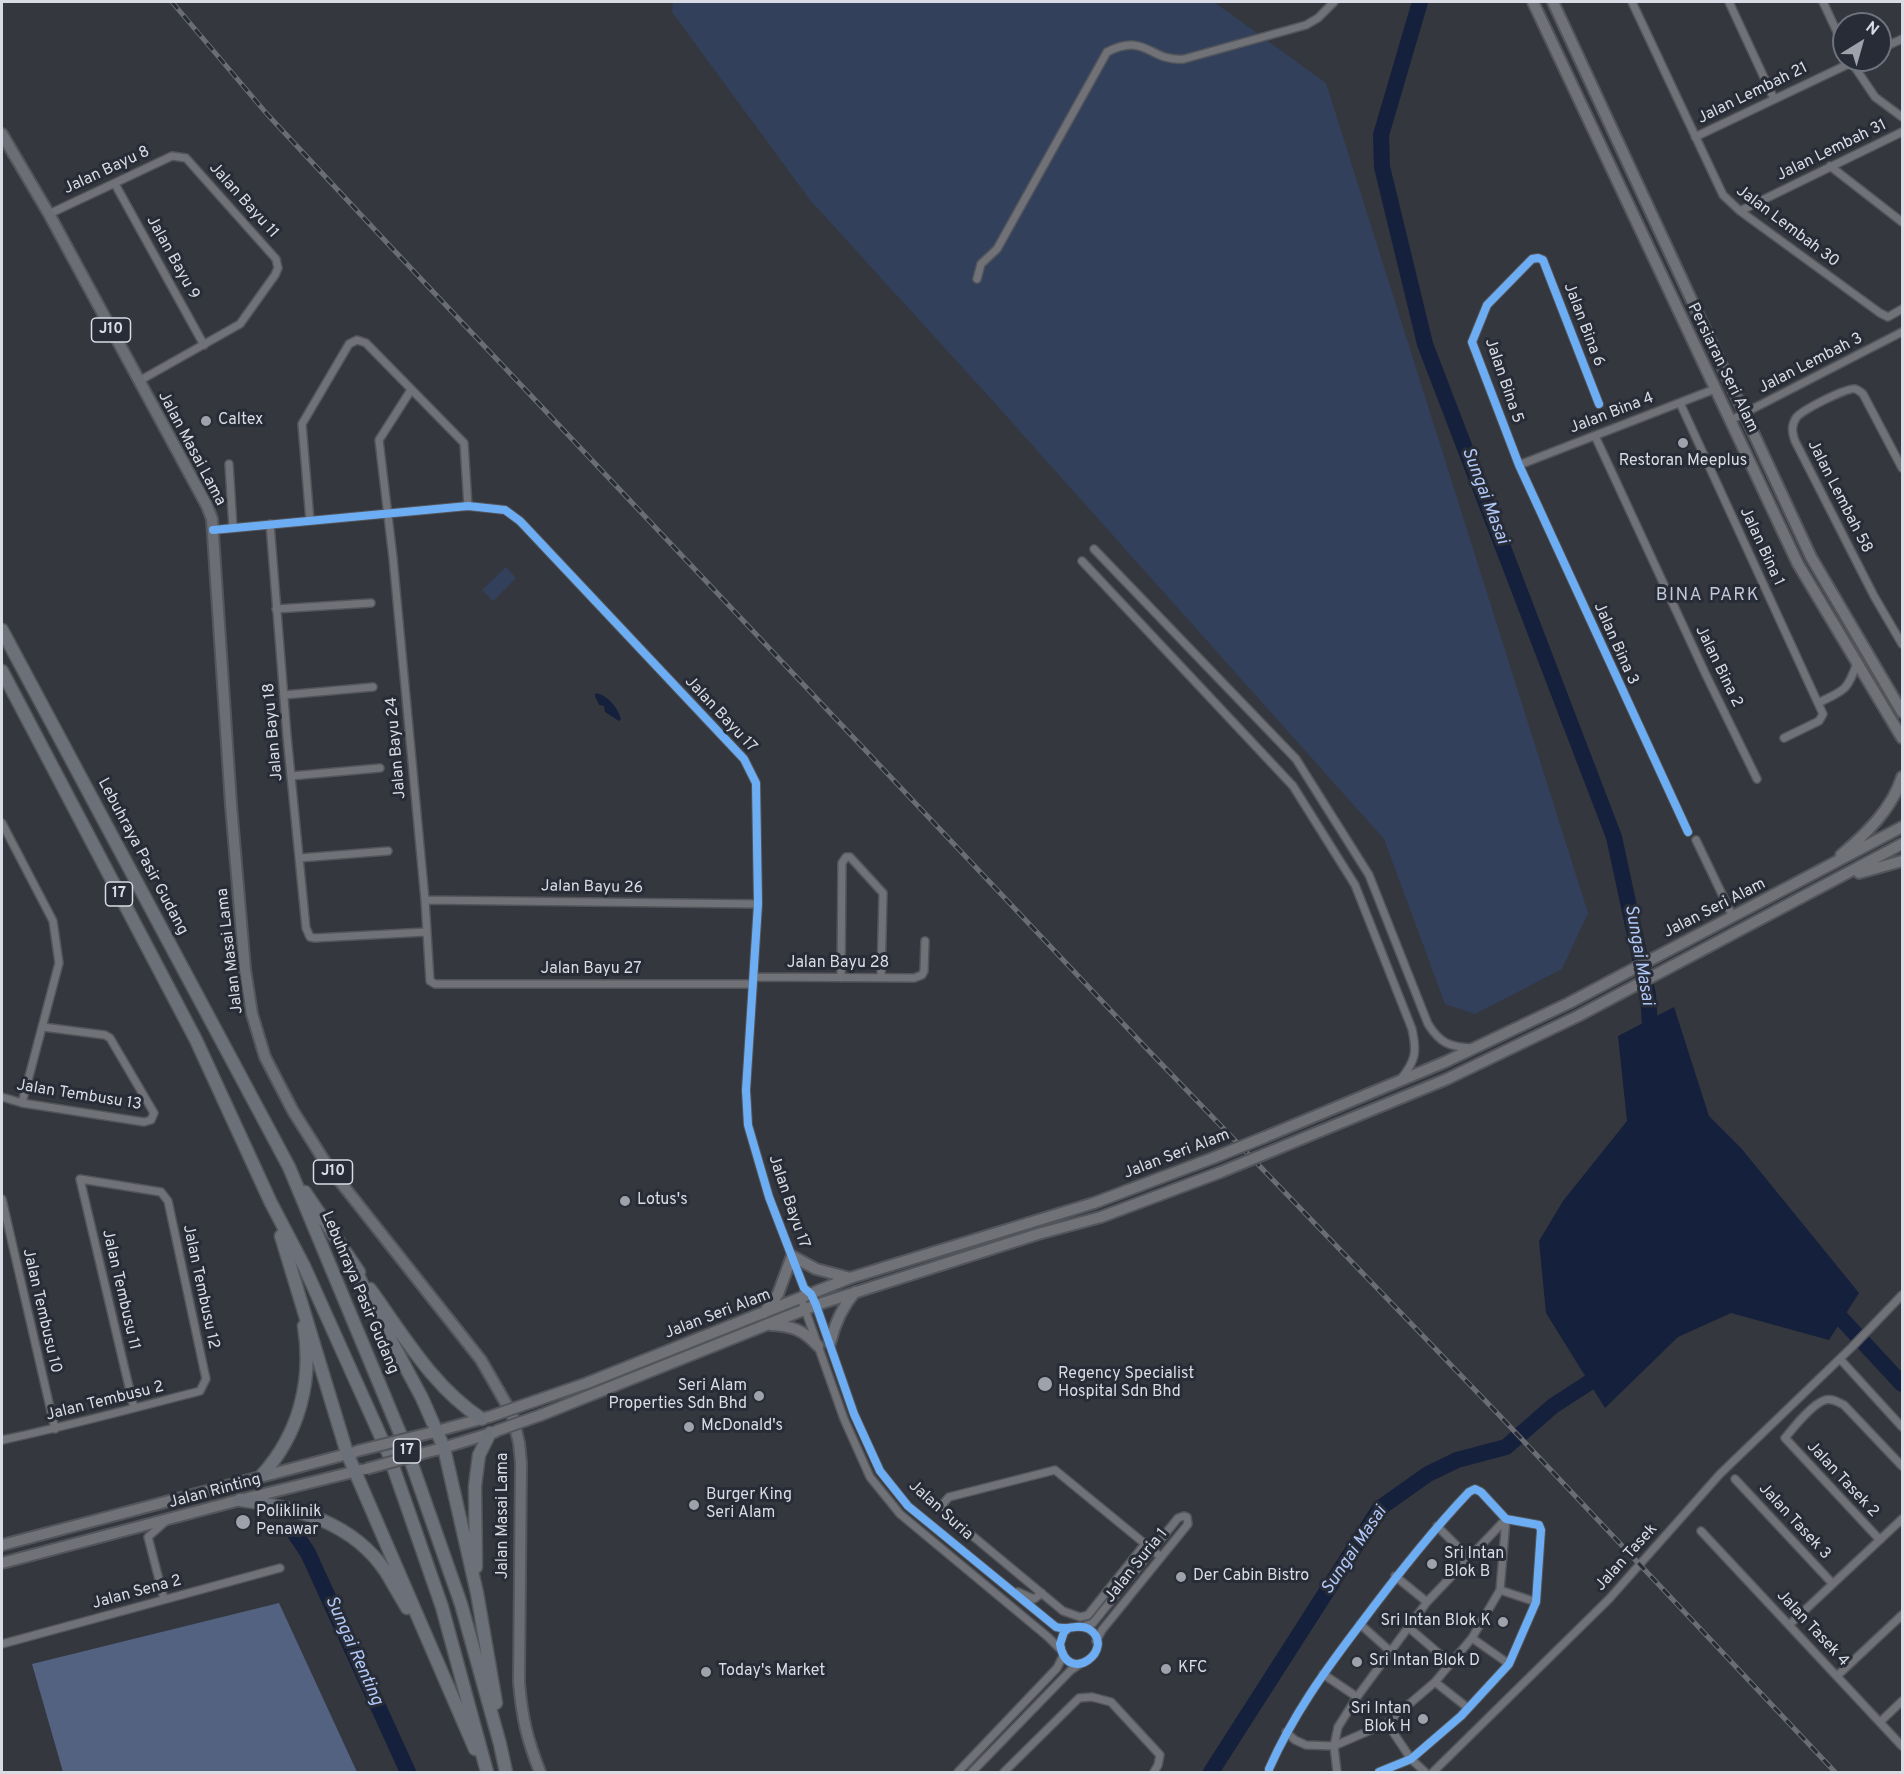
<!DOCTYPE html>
<style>
body{margin:0}
#map{position:relative;width:1904px;height:1774px;overflow:hidden;background:#34373d;font-family:Overpass,sans-serif}
canvas{display:block}
.frame{position:absolute;inset:0;border:3px solid #d9dce4;pointer-events:none}
.north{position:absolute;left:1832px;top:12px;width:60px;height:60px;box-sizing:border-box;background:#272c37;border:2px solid #6e727c;border-radius:50%;rotate:37deg;font-size:16px;font-weight:700;line-height:24px;text-align:center;color:#d9dce4}
.north::after{content:'';display:block;margin:auto;width:21px;height:27px;background:#9fa2aa;clip-path:polygon(50% 0,100% 100%,50% 72%,0 100%)}
</style>
<div id="map">
<canvas width="1904" height="1774"></canvas>
<div class="frame"></div>
<div class="north">N</div>
</div>
<script>
const context = document.querySelector('canvas').getContext('2d');
context.lineJoin = 'round';
function fill(path, color) { context.fillStyle = color; context.fill(path, 'evenodd'); }
function strokePath(path, color, width, dash) { context.strokeStyle = color; context.lineWidth = width; context.lineCap = dash ? 'butt' : 'round'; context.setLineDash(dash || []); context.stroke(path); }
function drawText(font, color, halo, rows, align = 'center') {
  context.font = font + ' Overpass,sans-serif'; context.lineWidth = 6; context.setLineDash([]); context.textBaseline = 'middle'; context.strokeStyle = halo; context.fillStyle = color; for (const [text, x, y, turn = 0] of rows) {
    context.save(); context.translate(x, y); context.rotate((+turn || 0) * Math.PI / 180); context.textAlign = isNaN(turn) ? turn : align; if (halo) context.strokeText(text, 0, 0); context.fillText(text, 0, 0); context.restore();
  }
}
const green = new Path2D(`
 M 673,2 L 1214,2 L 1326,83 L 1588,913 L 1562,969 L 1475,1014 L 1445,1004 L 1384,839 L 992,400 L 810,200 L 672,12 Z
 M 506,567 L 516,578 L 493,601 L 482,590 Z`);
const forest = new Path2D(`
 M 279,1603 L 357,1772 L 63,1772 L 32,1664 Z`);
const water = new Path2D(`
 M 596,693 C 609,696 617,707 621,719 L 619,721 L 605,712 L 604,706 L 599,705 L 595,696 Z
 M 1674,1007 L 1709,1116 L 1741,1148 L 1859,1293 L 1829,1340 L 1731,1313 L 1678,1337 L 1605,1408 L 1546,1313 L 1539,1241 L 1563,1201 L 1627,1121 L 1618,1036 Z`);
const river = new Path2D(`
 M 1420,2 L 1381,135 L 1382,167 L 1425,344 L 1614,837 L 1648,995 L 1651,1040
 M 1827,1303 L 1902,1384
 M 294,1532 L 308,1553 L 408,1772
 M 1211,1772 L 1380,1508 L 1428,1474 L 1457,1460 L 1506,1447 L 1553,1406 L 1607,1371`);
const minor = new Path2D(`
 M 1632,2 L 1723,195 L 1740,211 L 1880,313 L 1888,317 L 1902,309
 M 1729,2 L 1774,99
 M 1823,2 L 1844,47
 M 1880,49 L 1902,39
 M 1850,60 L 1875,97 L 1902,117
 M 1695,137 L 1857,60
 M 1830,166 L 1902,222
 M 115,184 L 204,345
 M 1740,211 L 1902,132
 M 49,214 L 172,156 L 186,158 L 276,259 L 278,268 L 275,275 L 240,324 L 139,381
 M 977,279 L 981,264 L 997,249 L 1107,52 C 1147,32 1149,62 1184,59 L 1306,25 L 1318,18 L 1334,2
 M 411,390 L 379,440 L 393,558 L 425,900 L 430,981 L 435,984 L 753,984
 M 1680,403 L 1823,714 L 1819,721 L 1784,738
 M 1599,404 L 1543,260 L 1538,258 L 1532,259 L 1487,305 L 1472,342 L 1519,465 L 1688,832
 M 1731,420 L 1902,332
 M 1595,436 L 1706,675 L 1757,779
 M 229,464 L 233,528
 M 1519,465 L 1715,389
 M 1902,468 L 1863,394 C 1862,393 1857,389 1855,389 C 1847,387 1800,411 1796,418 C 1791,426 1792,432 1795,441 L 1874,596 L 1902,644
 M 310,521 L 302,424 L 349,344 L 357,340 L 366,343 L 464,443 L 468,506
 M 270,524 L 287,736 L 306,928 L 310,937 L 315,938 L 426,932
 M 213,530 L 468,506 L 505,510 L 520,521 L 744,759 L 756,783 L 758,904 L 746,1090 L 748,1125 L 769,1197 L 804,1288 L 811,1294 L 816,1305 L 854,1414 L 880,1471 L 908,1506 L 1056,1627 C 1067,1631 1078,1623 1089,1629 C 1118,1648 1067,1688 1060,1644 L 1064,1632 L 1069,1628
 M 1094,549 L 1296,759 L 1369,875 L 1428,1024 C 1440,1043 1449,1047 1472,1048
 M 1082,561 L 1293,786 L 1355,885 L 1412,1029 C 1417,1052 1416,1060 1401,1079
 M 276,609 L 371,603
 M 284,695 L 373,687
 M 1818,703 C 1844,690 1847,692 1857,663
 M 291,776 L 380,768
 M 2,823 L 53,921 L 59,963 L 22,1103
 M 1696,840 L 1732,915
 M 300,858 L 388,851
 M 425,900 L 758,904
 M 754,977 L 914,978 L 922,975 L 924,971 L 925,941
 M 841,978 L 842,863 L 846,857 L 850,857 L 883,893 L 881,978
 M 2,1097 L 22,1103 L 144,1122 L 151,1120 L 154,1113 L 110,1038 L 105,1035 L 43,1027
 M 2,1199 L 55,1429
 M 802,1295 L 801,1298 L 844,1419 L 870,1477 L 900,1514 L 1048,1637 L 1061,1650
 M 1840,1359 L 1902,1427
 M 2,1440 C 68,1426 134,1408 200,1391 L 206,1379 L 168,1201 L 161,1192 L 80,1179 L 134,1408
 M 1735,1479 L 1833,1584
 M 1437,1526 L 1468,1557
 M 1701,1531 L 1902,1746
 M 1880,1540 L 1785,1438 C 1794,1427 1812,1404 1825,1400 C 1832,1398 1838,1402 1844,1405 L 1902,1466
 M 1145,1544 L 1088,1615 L 1080,1617 L 1063,1611 L 945,1513 L 943,1504 L 949,1497 L 1055,1470 L 1161,1557
 M 1395,1576 L 1427,1602
 M 1500,1590 L 1536,1602
 M 1018,1592 L 1034,1599 L 1042,1593
 M 164,1599 L 148,1537 L 165,1522
 M 1360,1624 L 1390,1651
 M 1789,1625 L 1902,1519
 M 1082,1627 L 1093,1623 L 1178,1518 L 1184,1516 L 1187,1517 L 1188,1524 L 1102,1630 L 1096,1641
 M 1408,1627 L 1450,1663
 M 1472,1638 L 1509,1664
 M 2,1644 L 280,1568
 M 1323,1674 L 1357,1697
 M 1837,1676 L 1902,1615
 M 1435,1682 L 1468,1708
 M 1880,1722 L 1902,1701
 M 1387,1723 L 1411,1759 L 1425,1772
 M 1286,1732 L 1295,1740 L 1306,1745 L 1334,1746 L 1387,1723 L 1435,1682 L 1472,1638 L 1500,1590 L 1506,1519
 M 958,1772 L 1057,1668 L 1063,1656
 M 972,1772 L 1071,1670 L 1080,1664
 M 1004,1772 L 1079,1698 L 1092,1697 L 1111,1702 L 1160,1755 L 1158,1765 L 1154,1772
 M 1269,1772 L 1269,1769 C 1293,1715 1324,1672 1359,1626 C 1394,1579 1429,1534 1469,1492 L 1475,1489 L 1481,1492 L 1506,1519 L 1539,1525 L 1541,1530 L 1536,1602 L 1509,1664 L 1461,1716 L 1411,1759 L 1379,1772
 M 1337,1772 L 1334,1746 L 1338,1727 L 1357,1697 L 1427,1602 L 1506,1519
 M 1433,1772 L 1609,1599 L 1720,1474 L 1852,1347 L 1902,1295`);
const secondary = new Path2D(`
 M 1533,2 L 1798,564 L 1902,738
 M 1553,2 L 1811,557 L 1902,712
 M 1841,855 C 1866,834 1892,809 1902,777
 M 1859,873 L 1902,861
 M 1265,1137 L 1445,1062 L 1569,1003 L 1902,827
 M 1272,1151 L 1447,1079 L 1578,1016 L 1902,844
 M 764,1313 L 778,1294 L 792,1256 L 816,1269 L 850,1278
 M 771,1325 C 793,1326 803,1330 818,1346
 M 830,1343 C 835,1323 842,1307 855,1292
 M 535,1401 L 587,1383 L 850,1278 L 1094,1203 L 1213,1158
 M 541,1415 L 816,1305 L 1038,1234 L 1101,1217 L 1221,1172
 M 430,1433 L 488,1417
 M 436,1450 L 495,1432
 M 2,1545 L 355,1452
 M 2,1563 L 240,1500 L 361,1470`);
const primary = new Path2D(`
 M 2,134 L 49,214 L 207,506 L 212,519 L 231,805 L 245,969 L 252,1014 L 265,1057 L 293,1111 L 327,1165 L 481,1360 L 512,1414 L 519,1443 L 521,1463 L 519,1682 C 522,1718 527,1739 540,1772`);
const trunk = new Path2D(`
 M 2,630 L 289,1167 L 407,1450 L 461,1604 L 500,1744 L 506,1772
 M 2,671 L 196,1040 L 271,1203 L 304,1266 L 389,1455 L 442,1607 L 487,1772
 M 305,1192 L 359,1272
 M 281,1236 L 347,1453 L 475,1749
 M 354,1266 L 369,1299 L 422,1398 L 444,1448 L 477,1593 L 496,1703
 M 370,1289 C 404,1336 433,1387 482,1419
 M 262,1475 C 299,1434 313,1381 304,1326
 M 240,1500 C 295,1507 353,1522 386,1572 C 393,1584 400,1596 407,1608
 M 476,1567 L 475,1486 L 479,1455 L 490,1433`);
const rail = new Path2D(`
 M 172,2 L 267,114 L 390,246 L 1149,1051 L 1500,1416 L 1835,1772`);
const secondaryBridge = new Path2D(`
 M 1213,1158 L 1265,1137
 M 1221,1172 L 1272,1151
 M 489,1417 L 535,1401
 M 496,1431 L 541,1415
 M 357,1451 L 430,1433
 M 366,1469 L 435,1450`);
const cycleway = new Path2D(`
 M 1599,404 L 1543,260 L 1538,258 L 1532,259 L 1487,305 L 1472,342 L 1519,465 L 1688,832
 M 213,530 L 468,506 L 505,510 L 520,521 L 744,759 L 756,783 L 758,904 L 746,1090 L 748,1125 L 769,1197 L 804,1288 L 811,1294 L 816,1305 L 854,1414 L 880,1471 L 908,1506 L 1056,1627 C 1067,1631 1078,1623 1089,1629 C 1118,1648 1067,1688 1060,1644 L 1064,1632 L 1069,1628
 M 1269,1772 L 1269,1769 C 1293,1715 1324,1672 1359,1626 C 1394,1579 1429,1534 1469,1492 L 1475,1489 L 1481,1492 L 1506,1519 L 1539,1525 L 1541,1530 L 1536,1602 L 1509,1664 L 1461,1716 L 1411,1759 L 1379,1772`);
const markers = [
 [206,421,6,"#9fa2aa"],
 [1683,443,6,"#9fa2aa"],
 [625,1201,6,"#9fa2aa"],
 [1045,1384,8,"#9fa2aa"],
 [759,1396,6,"#9fa2aa"],
 [689,1427,6,"#9fa2aa"],
 [694,1505,6,"#9fa2aa"],
 [243,1522,8,"#9fa2aa"],
 [1432,1564,6,"#9fa2aa"],
 [1181,1577,6,"#9fa2aa"],
 [1503,1622,6,"#9fa2aa"],
 [1357,1662,6,"#9fa2aa"],
 [1166,1669,6,"#9fa2aa"],
 [706,1672,6,"#9fa2aa"],
 [1423,1719,6,"#9fa2aa"]
];
const shields = [
 [111,330,39],
 [119,894,27],
 [333,1172,39],
 [407,1451,27]
];
const shieldNames = [
 ["J10",111,330],
 ["17",119,894],
 ["J10",333,1172],
 ["17",407,1451]
];
const streetNames = [
 ["Jalan Lembah 21",1753,94,-26],
 ["Jalan Lembah 31",1832,151,-26],
 ["Jalan Bayu 8",107,171,-25],
 ["Jalan Bayu 11",243,201,48],
 ["Jalan Lembah 30",1787,227,37],
 ["Jalan Bayu 9",172,258,61],
 ["Jalan Bina 6",1583,325,69],
 ["Jalan Lembah 3",1811,364,-27],
 ["Persiaran Seri Alam",1722,368,64],
 ["Jalan Bina 5",1503,381,71],
 ["Jalan Bina 4",1612,414,-21],
 ["Jalan Masai Lama",191,449,62],
 ["Jalan Lembah 58",1839,497,63],
 ["Jalan Bina 1",1761,547,65],
 ["Jalan Bina 3",1615,644,66],
 ["Jalan Bina 2",1718,667,64],
 ["Jalan Bayu 17",720,715,47],
 ["Jalan Bayu 18",274,732,-95],
 ["Jalan Bayu 24",397,748,-95],
 ["Lebuhraya Pasir Gudang",142,857,62],
 ["Jalan Bayu 26",592,888,1],
 ["Jalan Seri Alam",1715,909,-27],
 ["Jalan Masai Lama",231,951,-97],
 ["Jalan Bayu 28",838,964],
 ["Jalan Bayu 27",591,970],
 ["Jalan Tembusu 13",79,1096,9],
 ["Jalan Seri Alam",1177,1155,-21],
 ["Jalan Bayu 17",788,1202,71],
 ["Jalan Tembusu 12",200,1287,78],
 ["Jalan Tembusu 11",120,1290,77],
 ["Lebuhraya Pasir Gudang",359,1293,67],
 ["Jalan Tembusu 10",41,1311,77],
 ["Jalan Seri Alam",718,1315,-21],
 ["Jalan Tembusu 2",105,1402,-14],
 ["Jalan Tasek 2",1842,1480,47],
 ["Jalan Rinting",215,1492,-15],
 ["Jalan Suria",940,1511,42],
 ["Jalan Masai Lama",504,1516,-90],
 ["Jalan Tasek 3",1794,1522,47],
 ["Jalan Tasek",1627,1558,-48],
 ["Jalan Suria 1",1137,1566,-51],
 ["Jalan Sena 2",137,1593,-15],
 ["Jalan Tasek 4",1812,1629,47]
];
const poiNames = [
 ["Caltex",218,421],
 ["Restoran Meeplus",1683,462,"center"],
 ["Lotus's",637,1201],
 ["Regency Specialist",1058,1375],
 ["Hospital Sdn Bhd",1058,1393],
 ["Seri Alam",747,1387,"right"],
 ["Properties Sdn Bhd",747,1405,"right"],
 ["McDonald's",701,1427],
 ["Burger King",706,1496],
 ["Seri Alam",706,1514],
 ["Poliklinik",256,1513],
 ["Penawar",256,1531],
 ["Sri Intan",1444,1555],
 ["Blok B",1444,1573],
 ["Der Cabin Bistro",1193,1577],
 ["Sri Intan Blok K",1491,1622,"right"],
 ["Sri Intan Blok D",1369,1662],
 ["KFC",1178,1669],
 ["Today's Market",718,1672],
 ["Sri Intan",1411,1710,"right"],
 ["Blok H",1411,1728,"right"]
];
const waterNames = [
 ["Sungai Masai",1484,496,69],
 ["Sungai Masai",1638,955,80],
 ["Sungai Masai",1355,1551,-56],
 ["Sungai Renting",353,1651,66]
];
const neighbourhoodNames = [
 ["BINA PARK",1708,596]
];
fill(green, '#32405c');
fill(forest, '#546282');
fill(water, '#15203c');
strokePath(river, '#15203c', 16);
strokePath(minor, '#52555a', 10);
strokePath(secondary, '#52555a', 14);
strokePath(primary, '#52555a', 14);
strokePath(trunk, '#52555a', 15);
strokePath(minor, '#707278', 7);
strokePath(secondary, '#707278', 10);
strokePath(primary, '#6b6e75', 10);
strokePath(trunk, '#6c7078', 12);
strokePath(rail, '#6a6d71', 5);
strokePath(rail, '#272c37', 3, [9]);
strokePath(secondaryBridge, '#52555a', 14, []);
strokePath(secondaryBridge, '#707278', 10);
strokePath(cycleway, '#6dadf4', 8);
for (const [x, y, r, color] of markers) { const dot = new Path2D(); dot.arc(x, y, r, 0, 2 * Math.PI); context.fillStyle = color; context.fill(dot); strokePath(dot, '#272c37', 2); }
for (const [x, y, w] of shields) { const box = new Path2D(); box.roundRect(x - w / 2, y - 12, w, 24, 4.5); context.fillStyle = '#272c37'; context.fill(box); strokePath(box, '#d9dce4', 1.5); }
drawText('bold 15px', '#d9dce4', null, shieldNames);
drawText('16px', '#d9dce4', '#272c37', streetNames);
drawText('16px', '#d9dce4', '#272c37', poiNames, 'left');
drawText('italic 18px', '#b1c8f8', '#272c37', waterNames);
context.letterSpacing = '1.5px';
drawText('18px', '#c1c8d7', '#272c37', neighbourhoodNames);
context.letterSpacing = '0px';
</script>
